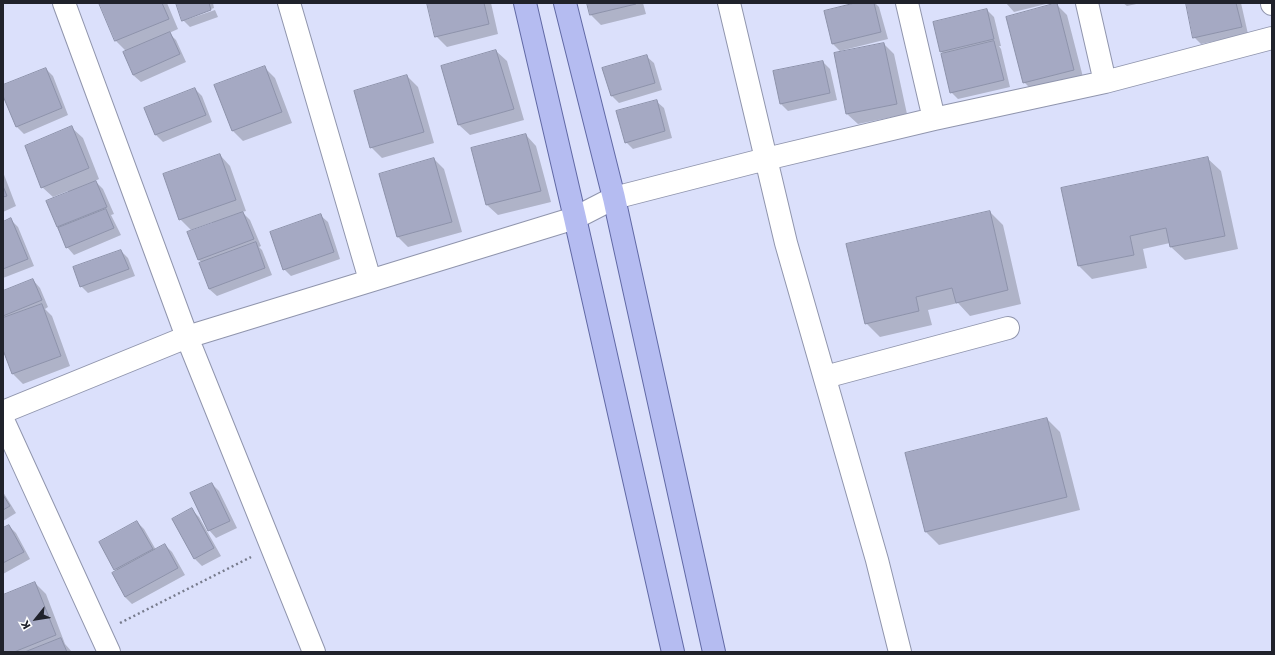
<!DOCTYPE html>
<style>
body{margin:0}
#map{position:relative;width:1275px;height:655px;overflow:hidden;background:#dbe0fb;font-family:Jost,sans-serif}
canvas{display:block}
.frame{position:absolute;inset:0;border:4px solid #20222b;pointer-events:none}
.north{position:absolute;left:16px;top:599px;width:40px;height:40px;-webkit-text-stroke:3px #fff;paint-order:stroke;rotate:240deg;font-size:11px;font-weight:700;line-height:16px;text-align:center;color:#20222b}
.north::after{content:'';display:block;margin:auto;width:14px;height:18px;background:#20222b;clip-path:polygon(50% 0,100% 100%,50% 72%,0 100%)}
</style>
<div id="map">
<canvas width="1275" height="655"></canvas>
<div class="frame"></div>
<div class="north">K</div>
</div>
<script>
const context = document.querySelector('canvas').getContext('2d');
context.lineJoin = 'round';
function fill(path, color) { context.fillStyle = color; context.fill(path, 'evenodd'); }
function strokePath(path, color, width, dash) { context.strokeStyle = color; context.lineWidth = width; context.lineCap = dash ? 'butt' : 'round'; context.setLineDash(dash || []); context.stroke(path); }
const shadow = new Path2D(`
 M 100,3 L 167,3 L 178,29 L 169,33 L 176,40 L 186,62 L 141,82 L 133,75 L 127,52 L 116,41 Z
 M 177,3 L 213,3 L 214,8 L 185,18 L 185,20 L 215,10 L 218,17 L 190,27 L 183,20 Z
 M 428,3 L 491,3 L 498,34 L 447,47 L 436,36 Z
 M 588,3 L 643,3 L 646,14 L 601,25 L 591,15 Z
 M 859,3 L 875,3 L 879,7 L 888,39 L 840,51 L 833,44 L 825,12 Z
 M 1006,3 L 1050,3 L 1014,12 Z
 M 1123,3 L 1141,3 L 1127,6 Z
 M 1188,3 L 1241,3 L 1248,34 L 1201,44 L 1194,37 Z
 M 1057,5 L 1067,15 L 1084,81 L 1035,93 L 1024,82 Z
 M 987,10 L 994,17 L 1001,46 L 999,46 L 1001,49 L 1010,87 L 958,99 L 951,92 L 944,54 L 941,52 L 934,23 Z
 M 884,44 L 894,54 L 907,114 L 858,124 L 847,114 Z
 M 496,51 L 507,61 L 524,120 L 470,135 L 459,125 L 442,66 Z
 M 646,56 L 654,63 L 662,90 L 619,103 L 612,96 L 603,69 Z
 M 823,62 L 830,69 L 837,100 L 788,111 L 781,104 L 774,72 Z
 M 264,67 L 275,78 L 292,123 L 243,141 L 232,130 Z
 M 46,69 L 53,76 L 68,115 L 24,134 L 17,127 L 3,93 L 3,86 Z
 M 407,76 L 418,87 L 434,143 L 382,158 L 371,147 Z
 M 195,89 L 202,96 L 212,122 L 163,142 L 155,134 Z
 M 656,101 L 664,108 L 672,138 L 633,149 L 626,142 Z
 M 72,128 L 83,138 L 99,179 L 95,181 L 103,189 L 114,214 L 111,215 L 121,235 L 74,255 L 67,247 L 57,227 L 68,193 L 68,191 L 53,197 L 42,187 Z
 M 526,135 L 536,146 L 551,202 L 498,215 L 487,205 L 472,149 Z
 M 220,155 L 230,166 L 246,211 L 242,212 L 250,220 L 261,246 L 259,247 L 262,250 L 272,275 L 217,296 L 209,289 L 200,263 L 202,263 L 199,260 L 189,233 L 214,224 L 213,222 L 191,230 L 180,219 Z
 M 1207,158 L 1221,171 L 1238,249 L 1185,260 L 1171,247 L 1170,243 L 1143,249 L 1147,268 L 1092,279 L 1079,266 L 1062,189 Z
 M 434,159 L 444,169 L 462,232 L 408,247 L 398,237 Z
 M 3,172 L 16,206 L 3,212 Z
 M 990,212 L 1003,225 L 1021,304 L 970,316 L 958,303 L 928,310 L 932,325 L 880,337 L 866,323 Z
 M 320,215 L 328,222 L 340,259 L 291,276 L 284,269 Z
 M 11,220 L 18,227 L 34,266 L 3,278 L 3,223 Z
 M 121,251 L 128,258 L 135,276 L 88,293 L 81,286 Z
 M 33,280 L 40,288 L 48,307 L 45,309 L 52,316 L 70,366 L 23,384 L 13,374 L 3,347 L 3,292 Z
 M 1047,419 L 1060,432 L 1080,510 L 939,545 L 926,532 Z
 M 212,484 L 219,491 L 237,528 L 216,538 L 209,530 Z
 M 3,492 L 16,513 L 3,521 Z
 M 192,510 L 199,517 L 221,556 L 202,566 L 195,559 L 174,520 Z
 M 137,522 L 144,529 L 156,550 L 165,545 L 172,552 L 185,575 L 132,604 L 125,597 L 117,571 L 101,542 Z
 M 9,526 L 16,533 L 30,559 L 3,574 L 3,529 Z
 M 35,583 L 46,594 L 65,644 L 72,652 L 3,652 L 3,596 Z`);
const building = new Path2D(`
 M 99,3 L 162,3 L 169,19 L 115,41 Z
 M 176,3 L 209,3 L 211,10 L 182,21 Z
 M 427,3 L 484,3 L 489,24 L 435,37 Z
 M 587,3 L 636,3 L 636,4 L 590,15 Z
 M 855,3 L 874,3 L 881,32 L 832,44 L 824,11 Z
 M 1057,3 L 1074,70 L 1023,83 L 1006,17 Z
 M 1186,3 L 1236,3 L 1242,27 L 1193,38 Z
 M 987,9 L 994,39 L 940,52 L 933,22 Z
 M 170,32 L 180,54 L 133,75 L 123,52 Z
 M 994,41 L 1004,80 L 950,93 L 941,54 Z
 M 884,43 L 897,104 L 846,114 L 834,53 Z
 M 496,50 L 514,109 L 458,125 L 441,66 Z
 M 647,55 L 655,83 L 611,96 L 602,68 Z
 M 823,61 L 830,93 L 780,104 L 773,71 Z
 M 265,66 L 282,112 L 232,131 L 214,85 Z
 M 46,68 L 62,108 L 16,127 L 3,96 L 3,85 Z
 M 407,75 L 424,132 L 370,148 L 354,91 Z
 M 195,88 L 206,115 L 155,135 L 144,108 Z
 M 657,100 L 665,131 L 625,143 L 616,111 Z
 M 72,126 L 89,168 L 41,188 L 25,146 Z
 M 526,134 L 541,191 L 486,205 L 471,148 Z
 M 220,154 L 236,200 L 179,220 L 163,174 Z
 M 1208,157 L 1225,236 L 1170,247 L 1166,228 L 1130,236 L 1134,255 L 1078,266 L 1061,188 Z
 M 434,158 L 452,222 L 397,237 L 379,174 Z
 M 96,181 L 107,207 L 57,227 L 46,201 Z
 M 3,186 L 7,196 L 3,197 Z
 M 106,209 L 114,228 L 66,248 L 58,228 Z
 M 990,211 L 1008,290 L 956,303 L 952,288 L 916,297 L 919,311 L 865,324 L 846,244 Z
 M 243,212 L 254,239 L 198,260 L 187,232 Z
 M 321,214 L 334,252 L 283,270 L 270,232 Z
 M 11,218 L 28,259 L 3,269 L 3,222 Z
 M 256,242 L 265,268 L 209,289 L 199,263 Z
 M 121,250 L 129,269 L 80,287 L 73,267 Z
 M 33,279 L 42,300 L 3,316 L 3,291 Z
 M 42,304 L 61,356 L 12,374 L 3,350 L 3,318 Z
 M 1047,418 L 1067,497 L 925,532 L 905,453 Z
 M 212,483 L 230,521 L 208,531 L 190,493 Z
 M 3,495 L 10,506 L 3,510 Z
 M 192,508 L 214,548 L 194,559 L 172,519 Z
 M 137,521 L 153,549 L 114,570 L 99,542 Z
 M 9,525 L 24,552 L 3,563 L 3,528 Z
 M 165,544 L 178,568 L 125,597 L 112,573 Z
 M 35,582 L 56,635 L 14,652 L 3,652 L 3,595 Z
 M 61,638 L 67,652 L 25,652 Z`);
const path = new Path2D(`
 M 120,623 L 251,557`);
const minor = new Path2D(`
 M 64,3 L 187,337 L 314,652
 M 289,3 L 370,280
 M 729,3 L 786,243 L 877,560 L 900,652
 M 907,3 L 934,119
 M 1087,3 L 1105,82
 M 1272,3 L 1272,4
 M 825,377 L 1008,328
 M 3,412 L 187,337 L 575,218 L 614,198 L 766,159 L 934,119 L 1105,82 L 1272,38
 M 3,420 L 109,652`);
const major = new Path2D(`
 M 525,3 L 575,218 L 673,652
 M 565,3 L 614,198 L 714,652`);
fill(shadow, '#0003');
fill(building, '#a5a9c3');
strokePath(building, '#8d92aa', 1);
strokePath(minor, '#9095ad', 24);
strokePath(major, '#6169a5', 24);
strokePath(path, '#777b8c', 2.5, [2, 3]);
strokePath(minor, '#fff', 22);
strokePath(major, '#b5bcf1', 22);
</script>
